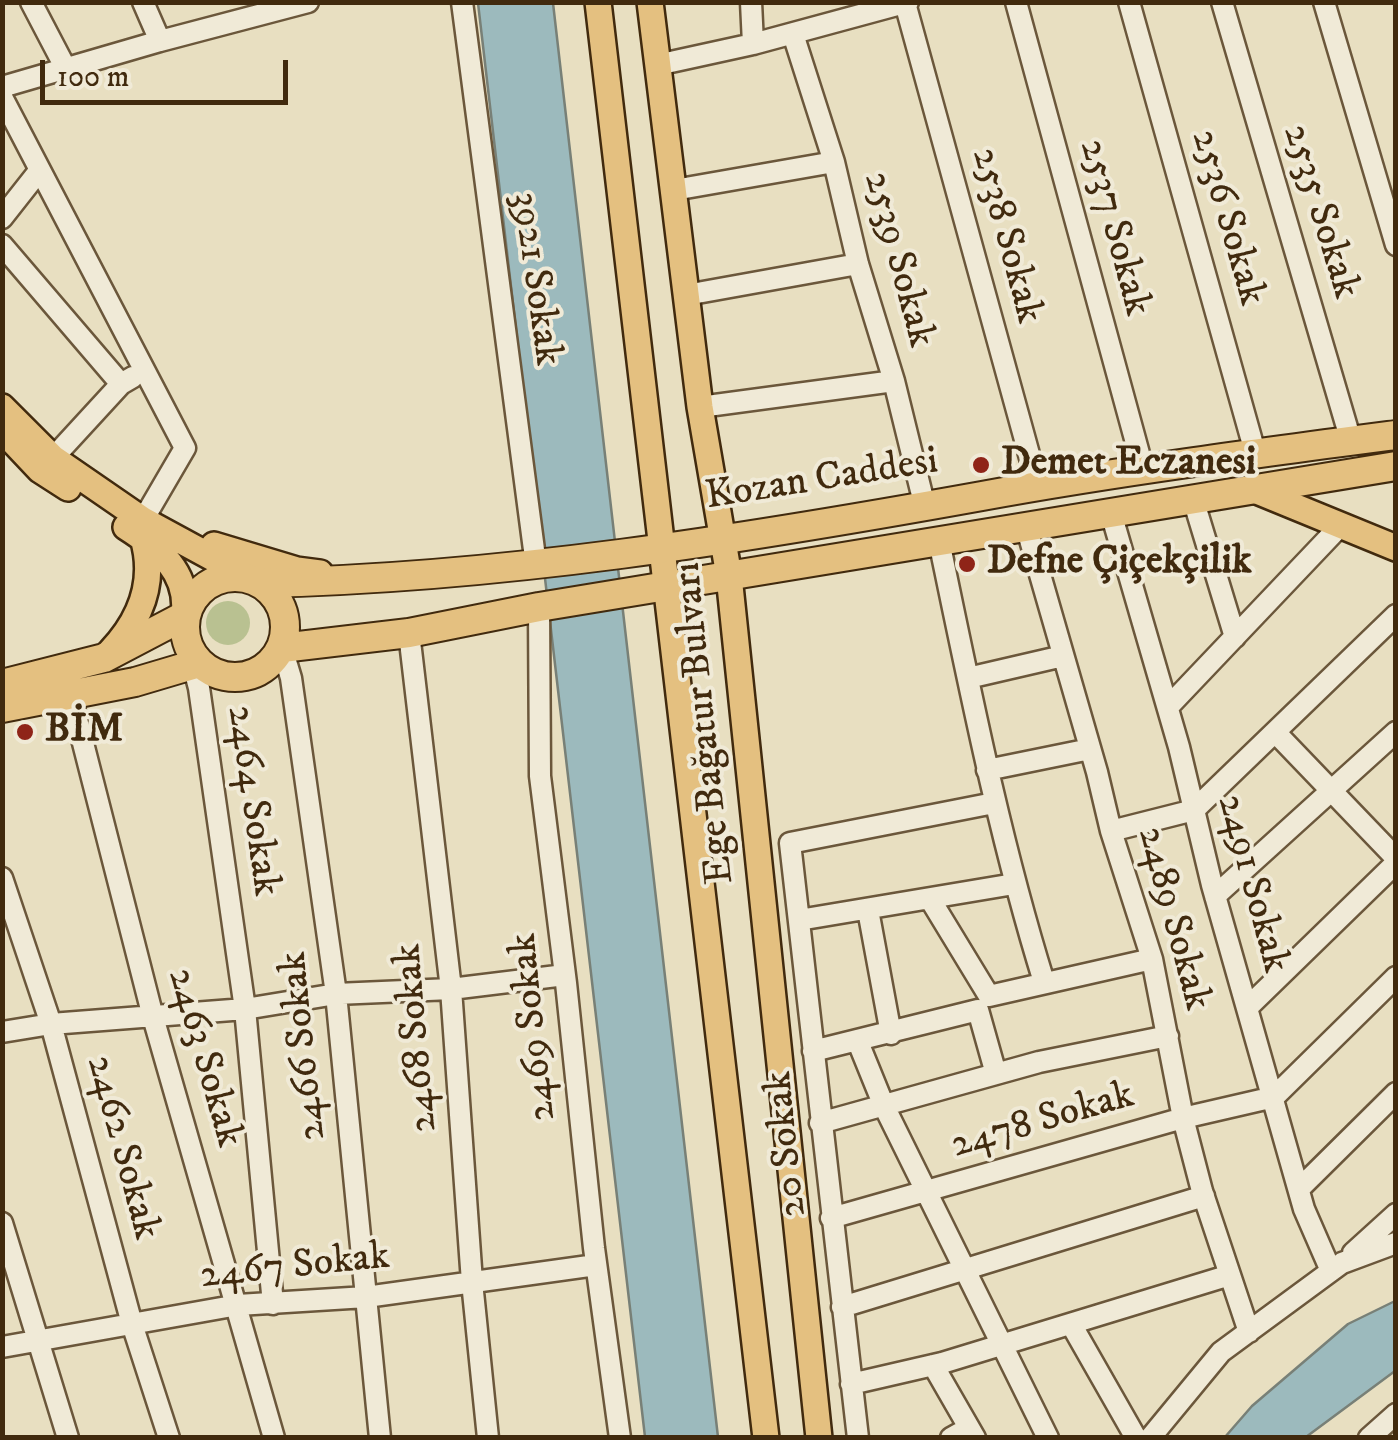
<!DOCTYPE html>
<meta charset="utf-8">
<style>
body{margin:0}
#map{position:relative;width:1398px;height:1440px;overflow:hidden;background:#e8dfc1;font-family:"IM FELL DW Pica",serif}
canvas{display:block}
.frame{position:absolute;inset:0;border:5px solid #412a0e;pointer-events:none}
.scale{position:absolute;left:40px;top:60px;width:248px;height:45px;box-sizing:border-box;border:5px solid #412a0e;border-top:0;padding-left:12px;font-size:30px;line-height:35px;white-space:nowrap;color:#412a0e;-webkit-text-stroke:8px #f0ead7;paint-order:stroke}
</style>
<div id="map">
<canvas width="1398" height="1440"></canvas>
<div class="frame"></div>
<div class="scale">100 m</div>
</div>
<script>
const context = document.querySelector('canvas').getContext('2d');
context.lineJoin = 'round';
function fill(path, color) { context.fillStyle = color; context.fill(path, 'evenodd'); }
function strokePath(path, color, width, dash) { context.strokeStyle = color; context.lineWidth = width; context.lineCap = dash ? 'butt' : 'round'; context.setLineDash(dash || []); context.stroke(path); }
function drawText(font, color, halo, rows, align = 'center') {
  context.font = font + ' "IM FELL DW Pica",serif'; context.lineWidth = 8; context.setLineDash([]); context.textBaseline = 'middle'; context.strokeStyle = halo; context.fillStyle = color; for (const [text, x, y, turn = 0] of rows) {
    context.save(); context.translate(x, y); context.rotate((+turn || 0) * Math.PI / 180); context.textAlign = isNaN(turn) ? turn : align; if (halo) context.strokeText(text, 0, 0); context.fillText(text, 0, 0); context.restore();
  }
}
const green = new Path2D(`
 M206 623a22 22 0 1 1 44 0a22 22 0 1 1-44 0Z`);
const water = new Path2D(`
 M 478,3 L 553,3 L 718,1437 L 645,1437 Z
 M 1395,1301 L 1395,1371 L 1306,1437 L 1225,1437 L 1252,1406 L 1348,1324 Z`);
const minor = new Path2D(`
 M 31,2 L 65,67
 M 143,2 L 160,41
 M 462,2 L 536,565
 M 751,2 L 753,44
 M 1016,2 L 1144,472
 M 1129,2 L 1255,452
 M 1222,2 L 1351,441
 M 1324,2 L 1396,245
 M 905,3 L 1038,487
 M 793,34 L 834,162 L 858,264 L 894,381 L 925,507
 M 657,65 L 753,44 L 908,2
 M 2,87 L 160,41 L 308,2
 M 2,97 L 185,448 L 143,520
 M 674,190 L 834,162
 M 2,218 L 39,171
 M 2,245 L 121,384
 M 686,295 L 858,264
 M 700,407 L 894,381
 M 53,458 L 121,384 L 133,377
 M 1193,499 L 1235,637
 M 1111,513 L 1179,747 L 1212,885 L 1304,1209 L 1331,1271
 M 1026,526 L 1097,772 L 1111,831 L 1152,959 L 1183,1118 L 1202,1191 L 1249,1332
 M 939,541 C 970,689 999,837 1044,982
 M 539,607 L 540,776 L 566,983 L 594,1248 L 620,1438
 M 409,633 L 451,989 L 472,1282 L 488,1438
 M 282,648 L 291,678 L 336,994 L 380,1438
 M 193,665 L 199,688 L 245,1009 L 273,1304
 M 968,678 L 1063,656
 M 71,696 L 153,1017 L 274,1438
 M 1168,707 L 1341,525
 M 1275,732 L 1396,858
 M 987,770 L 1090,749
 M 1111,831 L 1194,810 L 1396,615
 M 2,878 L 51,1024 L 132,1324 L 169,1438
 M 1215,896 L 1396,732
 M 930,899 L 989,996 L 1152,959
 M 868,910 L 891,1034
 M 799,920 L 1014,884
 M 1248,1007 L 1396,863
 M 2,1032 L 51,1024 L 245,1009 L 336,994 L 451,989 L 565,975
 M 858,1042 L 884,1106 L 1048,1438
 M 813,1051 L 978,1010 L 996,1074
 M 820,1123 L 1039,1062 L 1168,1036
 M 1299,1189 L 1396,1093
 M 831,1218 L 1183,1118 L 1274,1097 L 1396,977
 M 2,1223 L 68,1438
 M 1353,1253 L 1396,1214
 M 842,1307 L 1204,1196
 M 1071,1324 L 1136,1438
 M 2,1347 L 238,1305 L 366,1297 L 596,1265
 M 933,1365 L 975,1438
 M 851,1384 L 942,1363 L 1230,1275
 M 858,1438 L 790,843 L 994,803
 M 951,1438 L 969,1428
 M 1150,1438 L 1221,1352 L 1342,1263 L 1396,1243
 M 1369,1438 L 1396,1414`);
const major = new Path2D(`
 M 598,2 L 766,1438
 M 650,2 L 700,407 L 729,576 L 819,1438
 M 2,407 L 53,458 L 143,520 L 259,583
 M 8,436 L 40,470 L 68,488
 M 1252,489 L 1396,548
 M 126,527 C 159,548 190,573 184,616
 M 214,545 L 297,570 L 320,573
 M 111,651 C 141,619 156,582 143,538`);
const highway = new Path2D(`
 M185 627a50 50 0 1 1 100 0a50 50 0 1 1-100 0Z
 M 259,583 C 502,578 743,539 982,496 C 1119,471 1258,453 1396,435
 M 282,648 L 409,633 L 539,607 L 1396,466
 M 2,684 L 104,658 L 184,616
 M 2,708 L 135,682 L 199,663`);
const markers = [
 [981,465,10,"#8f2418"],
 [967,564,10,"#8f2418"],
 [25,732,10,"#8f2418"]
];
const streetNames = [
 ["2535 Sokak",1319,212,73],
 ["2536 Sokak",1226,218,74],
 ["2537 Sokak",1113,228,75],
 ["2538 Sokak",1005,236,75],
 ["2539 Sokak",897,260,75],
 ["3921 Sokak",534,279,82],
 ["Kozan Caddesi",822,481,-9],
 ["Ege Bağatur Bulvarı",706,723,-96],
 ["2464 Sokak",251,801,82],
 ["2491 Sokak",1251,884,75],
 ["2489 Sokak",1172,919,75],
 ["2469 Sokak",535,1027,-96],
 ["2468 Sokak",418,1038,-95],
 ["2466 Sokak",305,1046,-96],
 ["2463 Sokak",203,1058,74],
 ["2478 Sokak",1043,1122,-16],
 ["20 Sokak",788,1144,-96],
 ["2462 Sokak",121,1148,75],
 ["2467 Sokak",295,1268,-6]
];
const poiNames = [
 ["Demet Eczanesi",1001,465],
 ["Defne Çiçekçilik",987,564],
 ["BİM",45,732]
];
fill(green, '#b9c191');
fill(water, '#9cbabd');
strokePath(water, '#788077', 2.5);
strokePath(minor, '#6b573b', 25);
strokePath(major, '#412a0e', 30);
strokePath(highway, '#412a0e', 32);
strokePath(minor, '#f0ead7', 20);
strokePath(major, '#e4c080', 25);
strokePath(highway, '#e4c080', 28);
for (const [x, y, r, color] of markers) { const dot = new Path2D(); dot.arc(x, y, r, 0, 2 * Math.PI); context.fillStyle = color; context.fill(dot); strokePath(dot, '#f0ead7', 4); }
drawText('40px', '#412a0e', '#f0ead7', streetNames);
drawText('bold 40px', '#412a0e', '#f0ead7', poiNames, 'left');
</script>
